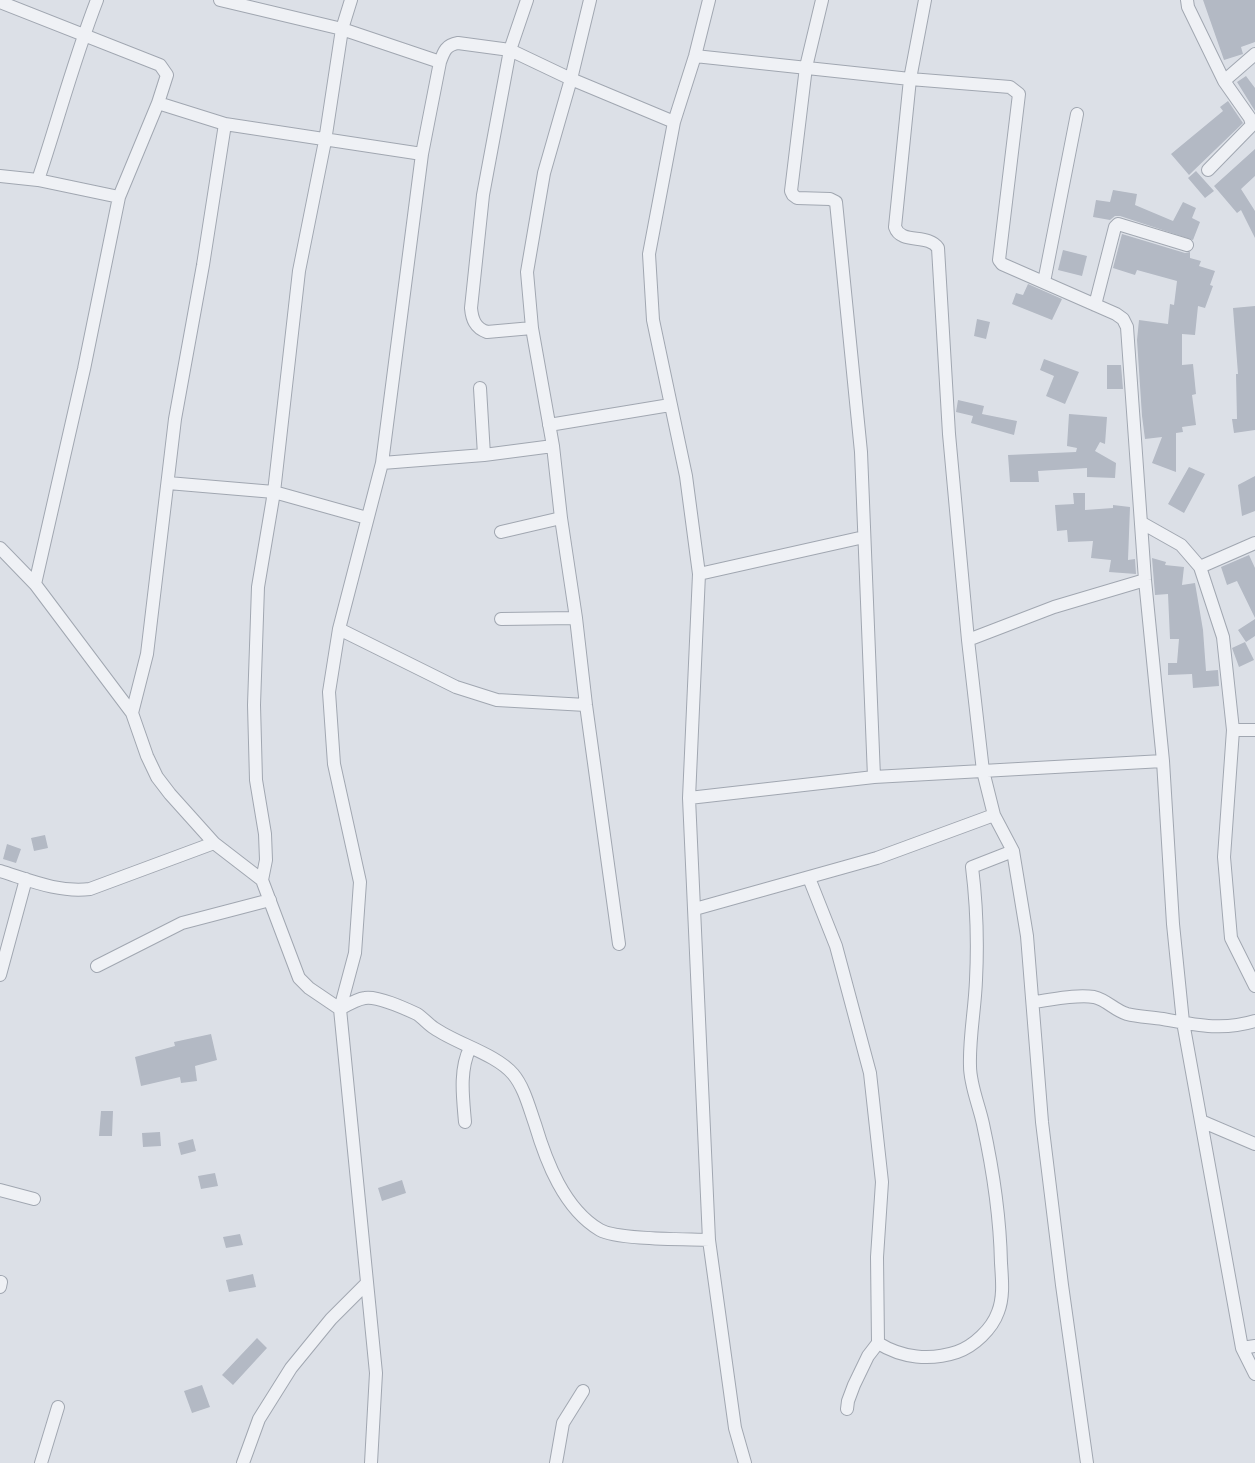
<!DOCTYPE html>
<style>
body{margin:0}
canvas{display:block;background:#dce0e7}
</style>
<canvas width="1255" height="1463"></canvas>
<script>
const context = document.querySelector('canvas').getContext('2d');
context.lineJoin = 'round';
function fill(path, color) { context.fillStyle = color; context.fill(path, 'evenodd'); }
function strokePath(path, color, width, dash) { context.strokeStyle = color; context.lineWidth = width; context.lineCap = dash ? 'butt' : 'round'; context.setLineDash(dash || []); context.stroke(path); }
const building = new Path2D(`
 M 1203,0 L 1255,0 L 1255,42 L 1241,47 L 1243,54 L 1224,60 Z
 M 1246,76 L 1255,88 L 1255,111 L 1237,82 Z
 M 1228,101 L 1243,123 L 1189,175 L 1171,154 L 1223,111 L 1220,107 Z
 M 1255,149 L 1255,176 L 1241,189 L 1255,211 L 1255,238 L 1241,210 L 1237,213 L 1214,186 Z
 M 1196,171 L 1214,191 L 1205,198 L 1188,178 Z
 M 1113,190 L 1137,194 L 1135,205 L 1173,221 L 1183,202 L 1196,208 L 1192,218 L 1200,222 L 1193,240 L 1120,216 L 1115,216 L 1110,220 L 1093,217 L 1096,200 L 1110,202 Z
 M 1122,234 L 1185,253 L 1190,252 L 1190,258 L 1201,261 L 1199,266 L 1215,271 L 1210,285 L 1213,286 L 1205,308 L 1198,306 L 1195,335 L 1182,334 L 1182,365 L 1193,364 L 1196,394 L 1192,395 L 1196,425 L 1182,427 L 1183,432 L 1176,433 L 1176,472 L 1152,463 L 1162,437 L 1145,439 L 1142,416 L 1137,340 L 1139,320 L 1168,324 L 1170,304 L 1174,305 L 1177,281 L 1137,270 L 1135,275 L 1113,268 Z
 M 1063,250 L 1087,256 L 1082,276 L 1058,270 Z
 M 1028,284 L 1062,299 L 1052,320 L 1012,304 L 1016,293 L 1023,295 Z
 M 1255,306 L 1255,430 L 1234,433 L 1232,419 L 1237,419 L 1236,374 L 1238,374 L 1233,308 Z
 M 977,319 L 990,322 L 986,339 L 974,336 Z
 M 1044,359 L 1079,372 L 1065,404 L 1046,396 L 1054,376 L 1040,370 Z
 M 1107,365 L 1121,365 L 1123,389 L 1107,389 Z
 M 958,400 L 984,406 L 982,414 L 1017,421 L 1014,435 L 971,423 L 973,416 L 956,412 Z
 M 1069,414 L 1107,417 L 1105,444 L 1100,442 L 1095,451 L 1116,463 L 1115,478 L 1087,477 L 1087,468 L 1038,471 L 1039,482 L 1010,482 L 1008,455 L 1076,452 L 1077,448 L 1067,446 Z
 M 1189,467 L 1205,474 L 1184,513 L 1168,504 Z
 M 1255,476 L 1255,511 L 1242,516 L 1238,485 Z
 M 1073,493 L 1085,493 L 1085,510 L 1113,508 L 1113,505 L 1130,507 L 1128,560 L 1135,559 L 1136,574 L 1109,572 L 1111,560 L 1091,558 L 1093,541 L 1068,542 L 1067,530 L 1057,531 L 1055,505 L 1074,504 Z
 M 1249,555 L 1255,568 L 1255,618 L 1237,581 L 1227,585 L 1221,567 Z
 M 1152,558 L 1166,562 L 1165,565 L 1184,567 L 1182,585 L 1195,583 L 1203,630 L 1206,671 L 1218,670 L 1219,686 L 1193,688 L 1192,674 L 1168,675 L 1168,663 L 1177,663 L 1179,639 L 1170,639 L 1168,594 L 1155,595 Z
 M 1255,619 L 1255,636 L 1246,642 L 1238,630 Z
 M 1245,642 L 1254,660 L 1239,667 L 1232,648 Z
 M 45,835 L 48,848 L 34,851 L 31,838 Z
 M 7,844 L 21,849 L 16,863 L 3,859 Z
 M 211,1034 L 217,1060 L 195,1066 L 197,1081 L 181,1083 L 180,1077 L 141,1086 L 135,1057 L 175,1046 L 174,1042 Z
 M 101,1111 L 113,1111 L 112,1136 L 99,1136 Z
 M 160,1132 L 161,1146 L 143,1147 L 142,1133 Z
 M 193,1139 L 196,1151 L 181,1155 L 178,1143 Z
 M 215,1173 L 218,1186 L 201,1189 L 198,1176 Z
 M 402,1180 L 406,1193 L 382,1201 L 378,1188 Z
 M 240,1234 L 243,1245 L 226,1248 L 223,1237 Z
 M 253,1274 L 256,1287 L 229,1292 L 226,1280 Z
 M 257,1338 L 267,1348 L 233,1385 L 222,1375 Z
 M 202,1385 L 210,1407 L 192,1413 L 184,1391 Z`);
const minor = new Path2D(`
 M 220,0 L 342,29 L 440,62
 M 351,0 L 342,29 L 325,141 L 299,271 L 274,492 L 258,587 L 254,705 L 256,780 L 265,834 L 266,860 L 262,880 L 299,978 L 309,988 L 340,1009 L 355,953 L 360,882 L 334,764 L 329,692 L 339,629 L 382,463 L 422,154 L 440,62 C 444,51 446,45 458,43 L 510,50 L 571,79 L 674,122
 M 527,0 L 510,50 L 483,195 L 471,308 C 472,319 475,328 487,332 L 532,328
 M 590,0 L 571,79 L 544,173 L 527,272 L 532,328 L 553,446 L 561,518 L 576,618 L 586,705 L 619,944
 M 709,0 L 695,56 L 674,122 L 649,254 L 653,320 L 686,476 L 699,574 L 689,798 L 709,1240 L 735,1428 L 745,1463
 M 822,0 L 806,67 L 791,191 L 793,195 L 797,198 L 830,199 L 836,202 L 861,452 L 874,777
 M 1187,0 L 1188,7 L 1224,81 L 1255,54
 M 0,2 L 160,65 L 167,75 L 158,103 L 119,197 L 84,369 L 35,584
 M 695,56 L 910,79 L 925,0
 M 158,103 L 225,124 L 422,154
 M 1208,170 L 1252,125 L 1250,118 L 1224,81
 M 0,176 L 38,180 C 58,120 74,59 97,0
 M 38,180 L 119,197
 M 1044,282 L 1077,114
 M 1095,305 L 1115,227 L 1118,224 L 1187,245
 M 480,388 L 484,455
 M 549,425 L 670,405
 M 382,463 L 484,455 L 553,446
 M 168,483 L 274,492 L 367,518
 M 1142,523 L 1181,545 L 1200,567 L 1223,637 L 1233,730 L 1224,857 L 1231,938 L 1255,986
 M 501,532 L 561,518
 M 0,548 L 35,584 L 132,713 L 147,756 L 157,777 L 170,794 L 214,843 L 262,880
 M 1200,567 L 1255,543
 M 699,574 L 864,537
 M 501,619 L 576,618
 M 339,629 L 456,687 L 497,700 L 586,705
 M 968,640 L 1054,607 L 1145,580
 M 132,713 L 147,654 L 175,419 L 203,265 L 225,124
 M 1233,730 L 1255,730
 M 689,798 L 874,777 L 1163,761
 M 0,871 C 29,880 59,893 90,889 L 214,843
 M 809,878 L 836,946 L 870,1073 L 882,1182 L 877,1257 L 878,1343 L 868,1356 L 854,1385 L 848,1401 L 847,1409
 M 695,909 L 877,858 L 994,815
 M 97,966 L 182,923 L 270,900
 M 0,975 L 26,879
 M 1034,1002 C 1052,1000 1075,994 1094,997 C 1107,1000 1114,1010 1127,1014 C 1138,1017 1151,1017 1163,1019 C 1196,1025 1223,1031 1255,1021
 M 1201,1121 L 1255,1144
 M 465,1122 C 463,1098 459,1070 470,1048
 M 0,1190 L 34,1199
 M 0,1287 L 1,1282
 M 878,1343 C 902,1358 930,1361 957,1352 C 974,1346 992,1329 998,1312 C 1004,1297 1002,1279 1001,1263 C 1000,1215 993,1170 983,1124 C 979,1105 970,1085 970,1066 C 969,1038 975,1009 976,980 C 978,940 977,907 972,867 L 1013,851
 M 1242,1348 L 1255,1346
 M 41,1463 L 58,1407
 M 243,1463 L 259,1419 L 291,1368 L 331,1319 L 367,1283
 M 371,1463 L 376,1373 L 340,1009 C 347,1005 357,999 365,998 C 378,996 404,1008 417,1014 C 423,1018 428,1024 434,1028 C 457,1044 496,1054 513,1074 C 524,1087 529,1107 535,1124 C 546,1161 564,1209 600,1230 C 618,1240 686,1239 709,1240
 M 556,1463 L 563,1423 L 583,1391
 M 1087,1463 L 1062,1285 L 1042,1122 L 1027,936 L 1013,851 L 994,815 L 983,771 L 968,640 L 949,434 L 938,248 C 928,233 901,245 895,227 L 910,79 L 1010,87 L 1019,94 L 999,260 L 1002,264 L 1116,314 L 1123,319 L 1127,327 L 1145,580 L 1163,761 L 1173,924 L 1183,1022 L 1242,1348 L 1255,1374`);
fill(building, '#b3b9c4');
strokePath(minor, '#a1a7b1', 14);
strokePath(minor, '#eff1f5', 12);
</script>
